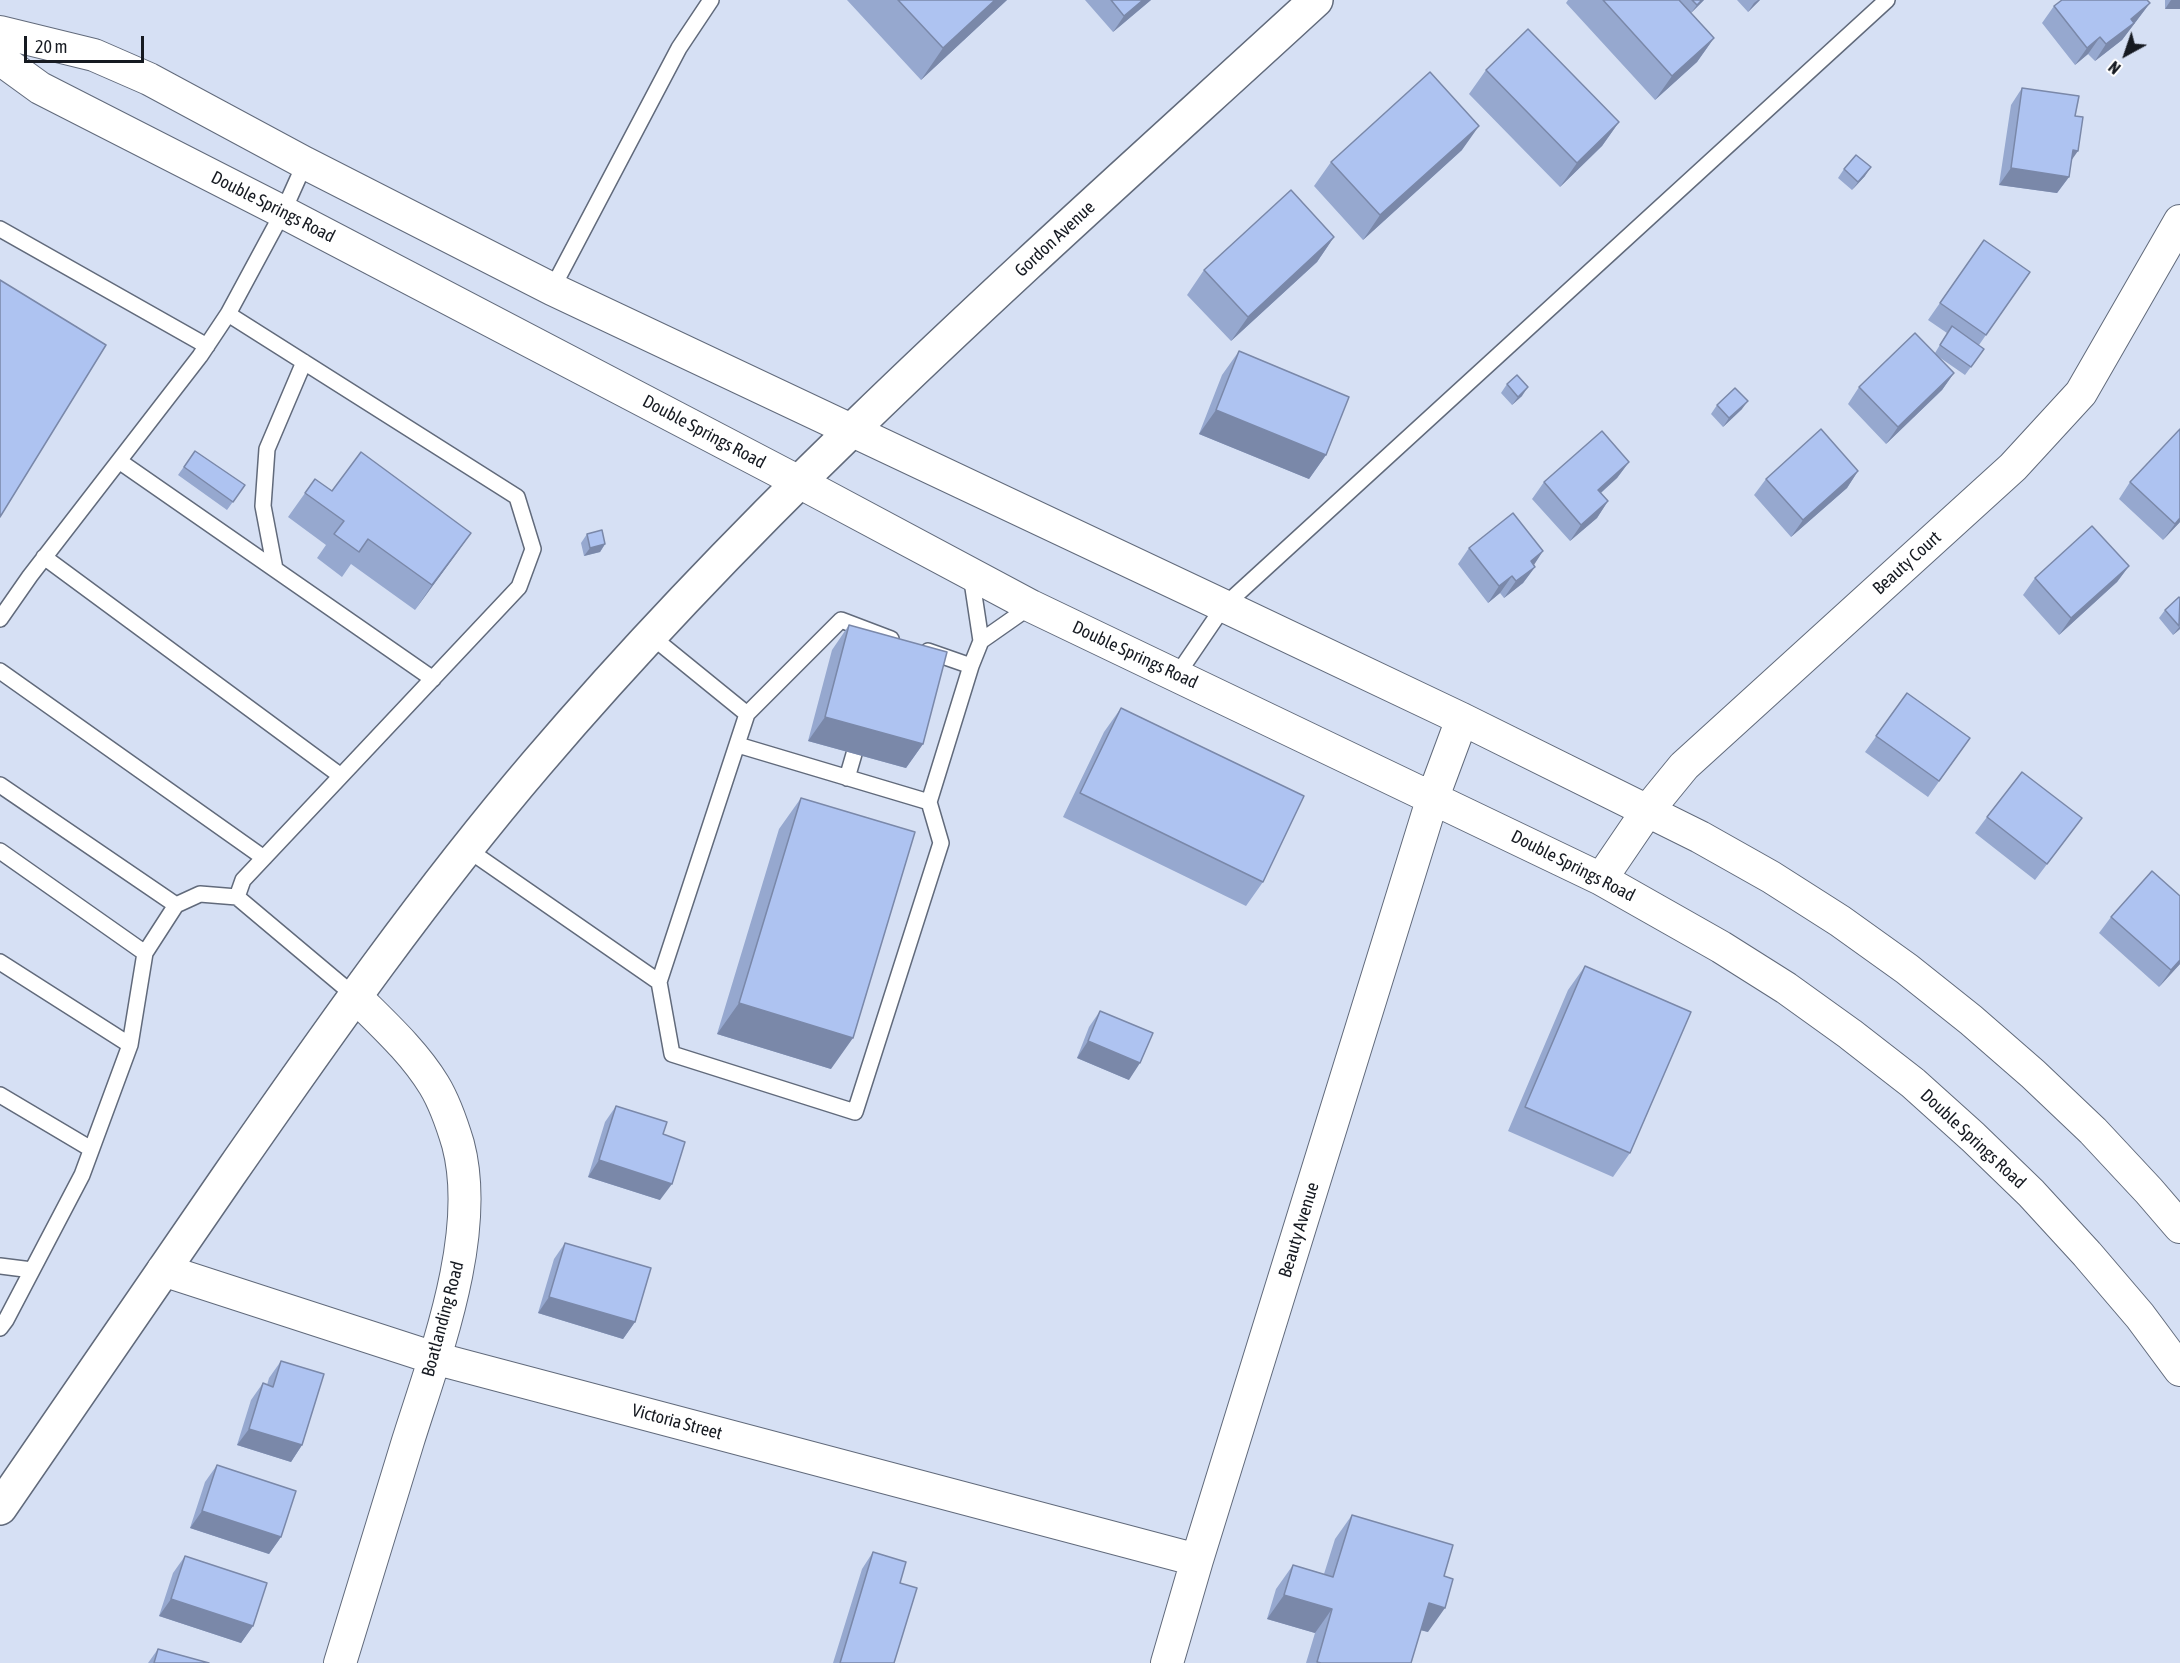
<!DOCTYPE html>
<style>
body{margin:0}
#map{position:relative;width:2180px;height:1663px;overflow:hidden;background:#d6e0f4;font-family:"Asap Condensed",sans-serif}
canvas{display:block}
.north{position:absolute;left:2096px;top:24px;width:60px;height:60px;-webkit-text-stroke:4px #fff;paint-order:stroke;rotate:220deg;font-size:16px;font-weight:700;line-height:24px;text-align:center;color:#161a21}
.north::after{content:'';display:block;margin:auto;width:21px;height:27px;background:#161a21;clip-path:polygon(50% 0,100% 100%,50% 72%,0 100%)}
.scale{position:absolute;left:24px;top:36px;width:120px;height:27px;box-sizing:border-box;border:3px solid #161a21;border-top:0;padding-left:8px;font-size:18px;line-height:21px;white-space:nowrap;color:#161a21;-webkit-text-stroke:4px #fff;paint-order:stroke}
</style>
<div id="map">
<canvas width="2180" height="1663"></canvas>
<div class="north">N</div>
<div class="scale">20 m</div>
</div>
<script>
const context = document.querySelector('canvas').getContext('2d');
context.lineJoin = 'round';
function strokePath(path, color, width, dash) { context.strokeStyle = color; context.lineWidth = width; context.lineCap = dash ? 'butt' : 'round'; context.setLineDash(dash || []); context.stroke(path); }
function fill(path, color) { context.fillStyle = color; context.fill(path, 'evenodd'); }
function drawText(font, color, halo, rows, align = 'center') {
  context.font = font + ' "Asap Condensed",sans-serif'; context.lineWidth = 5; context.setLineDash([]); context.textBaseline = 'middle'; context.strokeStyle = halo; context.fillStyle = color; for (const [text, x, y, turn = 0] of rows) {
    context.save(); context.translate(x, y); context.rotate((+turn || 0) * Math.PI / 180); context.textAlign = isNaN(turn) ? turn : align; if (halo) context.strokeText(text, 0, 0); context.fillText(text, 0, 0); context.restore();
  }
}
const service = new Path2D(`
 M 0,229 L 207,346
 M 552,289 L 679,48 L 711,0
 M 228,314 L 517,497 L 533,549 L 519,587 L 243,880 L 237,897 L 356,997
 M 119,461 L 433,679
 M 44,557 L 341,776
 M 275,569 L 263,506 L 267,449 L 304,362
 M 971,575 L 981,641 L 1031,606
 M 0,619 L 30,576 L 200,356 L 228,314 L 283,212 L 305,163
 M 651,636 L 747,714 L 841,620 L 891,639
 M 928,651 L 971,666
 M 0,671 L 264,858
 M 1177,675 L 1224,606 L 1887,0
 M 747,714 L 659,982 L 672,1054 L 855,1112 L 941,843 L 929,802 L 971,666 L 981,641
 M 738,745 L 929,802
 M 847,778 L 854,754
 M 0,785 L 176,905
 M 467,849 L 659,982
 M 0,851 L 145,953
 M 0,962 L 130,1045
 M 0,1095 L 91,1149
 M 0,1266 L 32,1270
 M 0,1328 L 6,1320 L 82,1175 L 130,1045 L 145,953 L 176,905 L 200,894 L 237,897`);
const minor = new Path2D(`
 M 0,32 L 94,55 L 149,79 L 305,163 L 552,289 L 1224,606 L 1462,719 L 1700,837 L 1771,877 L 1840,921 L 1907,969 L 1971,1020 L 2033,1074 L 2093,1131 L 2149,1191 L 2180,1227
 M 0,59 L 40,88 L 283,212 L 799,482 L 1031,606 L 1601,879 L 1721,947 L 1786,988 L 1850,1034 L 1913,1083 L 1973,1137 L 2031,1193 L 2087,1254 L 2140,1316 L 2180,1370
 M 1601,879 L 1648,810 L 1684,766 L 2013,467 L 2081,393 L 2180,221
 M 163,1270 L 434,1358 L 1197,1560
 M 340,1663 C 363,1589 385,1515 408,1441 C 435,1355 482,1234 458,1144 C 452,1124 445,1103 434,1085 C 414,1052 383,1024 356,997
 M 1167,1663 L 1197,1560 L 1433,797 L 1462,719`);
const secondary = new Path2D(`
 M 0,1508 C 76,1397 153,1286 229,1175 C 327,1034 426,893 537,763 C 773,486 1048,246 1316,0`);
const wall = new Path2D(`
 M 847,0 L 1007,0 L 921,80 Z
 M 1085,0 L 1151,0 L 1113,32 Z
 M 1568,0 L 1704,0 L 1691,13 L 1714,38 L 1697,62 L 1655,100 L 1566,3 Z
 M 1737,0 L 1760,0 L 1748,12 Z
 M 2165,0 L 2180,0 L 2165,9 Z
 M 2150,3 L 2122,40 L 2095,61 L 2088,54 L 2075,65 L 2042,23 L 2054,6 Z
 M 1486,70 L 1619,122 L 1602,146 L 1560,187 L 1469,94 Z
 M 2022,88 L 2075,116 L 2069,177 L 2057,193 L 1999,185 L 2011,105 Z
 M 1462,150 L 1363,240 L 1314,186 L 1331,162 Z
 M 1844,169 L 1865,176 L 1852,190 L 1838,178 Z
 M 1334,237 L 1317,262 L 1231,341 L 1187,295 L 1204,270 Z
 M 1984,240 L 2030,272 L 1979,345 L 1984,349 L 1965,375 L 1936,355 L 1954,373 L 1942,390 L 1886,444 L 1848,404 L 1859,387 L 1935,353 L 1947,333 L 1928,320 Z
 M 1239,351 L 1326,455 L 1309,479 L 1199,434 L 1222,375 Z
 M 1507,384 L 1522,396 L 1512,405 L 1501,393 Z
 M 1717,405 L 1742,409 L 1723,427 L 1711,414 Z
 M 195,451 L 245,485 L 227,510 L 178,475 Z
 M 1629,462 L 1617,478 L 1601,493 L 1608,501 L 1597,518 L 1570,541 L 1532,499 L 1544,482 Z
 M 1858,471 L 1847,488 L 1791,537 L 1754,495 L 1766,479 Z
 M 315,479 L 332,491 L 471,533 L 415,610 L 351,564 L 342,577 L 317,558 L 326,545 L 288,517 Z
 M 2130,482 L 2180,522 L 2163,540 L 2119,499 Z
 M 587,534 L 605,544 L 600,552 L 584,556 L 581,543 Z
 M 1469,548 L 1543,551 L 1533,565 L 1535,567 L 1523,583 L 1504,598 L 1500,593 L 1488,603 L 1458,564 Z
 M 2129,566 L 2117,582 L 2059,635 L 2023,595 L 2035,578 Z
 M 2180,598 L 2180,629 L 2173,635 L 2159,618 L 2165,610 Z
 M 849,625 L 923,744 L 906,768 L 808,741 L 832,650 Z
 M 1907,693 L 1970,738 L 1928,797 L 1865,752 Z
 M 1121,708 L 1263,882 L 1246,906 L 1063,817 L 1104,732 Z
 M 801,798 L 831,1069 L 717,1034 L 779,829 Z
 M 1987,817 L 2070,834 L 2035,880 L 1975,833 Z
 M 2111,917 L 2180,964 L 2159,987 L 2099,933 Z
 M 1585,966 L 1630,1153 L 1613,1177 L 1508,1131 L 1568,990 Z
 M 1100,1011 L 1129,1080 L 1077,1058 L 1089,1027 Z
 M 616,1106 L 663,1134 L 660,1200 L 588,1177 L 605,1122 Z
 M 565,1243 L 635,1322 L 623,1339 L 538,1313 L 554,1259 Z
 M 281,1361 L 302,1445 L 291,1462 L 237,1445 L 251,1400 L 263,1383 L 267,1385 L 269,1378 Z
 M 217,1465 L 281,1537 L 269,1554 L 190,1528 L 205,1482 Z
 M 1352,1515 L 1428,1632 L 1421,1630 L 1411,1663 L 1306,1663 L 1315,1633 L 1267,1619 L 1276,1589 L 1293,1565 L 1324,1574 L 1335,1539 Z
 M 873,1552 L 900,1583 L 894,1663 L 833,1663 L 862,1569 Z
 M 185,1556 L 253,1626 L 241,1643 L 159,1616 L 173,1573 Z
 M 158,1649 L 209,1663 L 148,1663 Z`);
const shadedWall = new Path2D(`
 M 995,0 L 1007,0 L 921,80 L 943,48 Z
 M 1143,0 L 1151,0 L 1113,32 L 1124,16 Z
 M 1702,0 L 1704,0 L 1691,13 L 1697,5 Z
 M 1758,0 L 1760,0 L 1748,12 L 1754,3 Z
 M 2171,0 L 2180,0 L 2180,9 L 2165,9 Z
 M 2150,3 L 2122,40 L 2095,61 L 2106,44 L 2131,19 Z
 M 2100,37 L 2088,54 L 2075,65 L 2087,48 Z
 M 1714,38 L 1697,62 L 1655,100 L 1672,76 Z
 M 1619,122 L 1602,146 L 1560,187 L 1577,163 Z
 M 1479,126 L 1462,150 L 1363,240 L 1380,215 Z
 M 2073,150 L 2078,151 L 2066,168 Z
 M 1871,167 L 1865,176 L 1852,190 L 1858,182 Z
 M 2011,168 L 2069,177 L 2057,193 L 1999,185 Z
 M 1334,237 L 1317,262 L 1231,341 L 1248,317 Z
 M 1954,373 L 1942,390 L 1886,444 L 1898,427 Z
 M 1528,387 L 1522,396 L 1512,405 L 1518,397 Z
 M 1748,401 L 1742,409 L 1723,427 L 1729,418 Z
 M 1216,410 L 1326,455 L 1309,479 L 1199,434 Z
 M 1629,462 L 1617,478 L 1586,506 L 1598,490 Z
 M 1858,471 L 1847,488 L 1791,537 L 1803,520 Z
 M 1608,501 L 1597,518 L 1570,541 L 1581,525 Z
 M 2180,518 L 2180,522 L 2163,540 L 2175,524 Z
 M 471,533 L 454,557 L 415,610 L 432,585 Z
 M 605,544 L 600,552 L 584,556 L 590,548 Z
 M 1543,551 L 1532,568 L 1531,561 Z
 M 2129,566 L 2117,582 L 2059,635 L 2071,618 Z
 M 1535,567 L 1523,583 L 1504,598 L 1516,581 Z
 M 1512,576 L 1500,593 L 1488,603 L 1499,586 Z
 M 2180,626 L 2180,629 L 2173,635 Z
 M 825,717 L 923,744 L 906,768 L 808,741 Z
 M 2180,960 L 2180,964 L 2159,987 L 2171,970 Z
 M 739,1003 L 853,1038 L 831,1069 L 717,1034 Z
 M 1088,1041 L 1140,1063 L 1129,1080 L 1077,1058 Z
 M 599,1160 L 672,1184 L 660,1200 L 588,1177 Z
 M 549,1297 L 635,1322 L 623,1339 L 538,1313 Z
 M 249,1429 L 302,1445 L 291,1462 L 237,1445 Z
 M 202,1511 L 281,1537 L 269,1554 L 190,1528 Z
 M 1284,1595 L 1332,1609 L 1315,1633 L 1267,1619 Z
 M 171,1599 L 253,1626 L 241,1643 L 159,1616 Z
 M 1429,1603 L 1445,1608 L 1428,1632 L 1412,1628 Z`);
const building = new Path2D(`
 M 898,0 L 995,0 L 943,48 Z
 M 1111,0 L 1143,0 L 1124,16 Z
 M 1603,0 L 1679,0 L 1714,38 L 1672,76 Z
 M 1692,0 L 1702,0 L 1697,5 Z
 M 2062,0 L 2147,0 L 2150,3 L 2131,19 L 2134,23 L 2106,44 L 2100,37 L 2087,48 L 2054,6 Z
 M 1528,29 L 1619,122 L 1577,163 L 1486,70 Z
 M 1430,72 L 1479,126 L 1380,215 L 1331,162 Z
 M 2022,88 L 2079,96 L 2075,116 L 2083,117 L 2078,151 L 2073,150 L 2069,177 L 2011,168 Z
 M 1856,155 L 1871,167 L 1858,182 L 1844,169 Z
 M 1291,190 L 1334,237 L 1248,317 L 1204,270 Z
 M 1984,240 L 2030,272 L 1986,335 L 1940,303 Z
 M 0,280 L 106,345 L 0,517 Z
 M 1952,326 L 1984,349 L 1971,367 L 1940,345 Z
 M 1915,333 L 1954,373 L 1898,427 L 1859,387 Z
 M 1239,351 L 1349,397 L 1326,455 L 1216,410 Z
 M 1517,375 L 1528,387 L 1518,397 L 1507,384 Z
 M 1735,388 L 1748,401 L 1729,418 L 1717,405 Z
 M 1821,429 L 1858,471 L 1803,520 L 1766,479 Z
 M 2180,429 L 2180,518 L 2175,524 L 2130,482 Z
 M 1602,431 L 1629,462 L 1598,490 L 1608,501 L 1581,525 L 1544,482 Z
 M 195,451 L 245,485 L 233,502 L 184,467 Z
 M 361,452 L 471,533 L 432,585 L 368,539 L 359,552 L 334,534 L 344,521 L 305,493 L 315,479 L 332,491 Z
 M 1513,513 L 1543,551 L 1531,561 L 1535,567 L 1516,581 L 1512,576 L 1499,586 L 1469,548 Z
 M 2092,526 L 2129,566 L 2071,618 L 2035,578 Z
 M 602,530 L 605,544 L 590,548 L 587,534 Z
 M 2179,597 L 2180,598 L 2179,626 L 2165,610 Z
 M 849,625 L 947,652 L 923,744 L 825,717 Z
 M 1907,693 L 1970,738 L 1939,781 L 1876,736 Z
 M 1121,708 L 1304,796 L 1263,882 L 1080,793 Z
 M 2022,772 L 2082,818 L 2047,864 L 1987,817 Z
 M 801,798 L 915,832 L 853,1038 L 739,1003 Z
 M 2152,871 L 2180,896 L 2180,960 L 2171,970 L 2111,917 Z
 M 1585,966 L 1691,1012 L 1630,1153 L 1525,1107 Z
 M 1100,1011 L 1153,1033 L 1140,1063 L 1088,1041 Z
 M 616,1106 L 667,1122 L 663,1134 L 685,1142 L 672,1184 L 599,1160 Z
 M 565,1243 L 651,1268 L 635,1322 L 549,1297 Z
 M 281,1361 L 324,1374 L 302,1445 L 249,1429 L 263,1383 L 273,1387 Z
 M 217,1465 L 296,1491 L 281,1537 L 202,1511 Z
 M 1352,1515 L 1453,1545 L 1444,1576 L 1453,1579 L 1445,1608 L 1429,1603 L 1411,1663 L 1321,1663 L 1317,1662 L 1332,1609 L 1284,1595 L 1293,1565 L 1333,1577 Z
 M 873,1552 L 906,1562 L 900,1583 L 917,1588 L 894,1663 L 840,1663 Z
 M 185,1556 L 267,1583 L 253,1626 L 171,1599 Z
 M 158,1649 L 209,1663 L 154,1663 Z`);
const streetNames = [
 ["Double Springs Road",273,207,27],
 ["Gordon Avenue",1055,239,-43],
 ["Double Springs Road",704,432,28],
 ["Beauty Court",1907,563,-42],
 ["Double Springs Road",1135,655,25],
 ["Double Springs Road",1573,866,27],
 ["Double Springs Road",1973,1139,43],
 ["Beauty Avenue",1299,1230,-73],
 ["Boatlanding Road",443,1319,-75],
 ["Victoria Street",677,1422,15]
];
strokePath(service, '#616a7b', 18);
strokePath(minor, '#616a7b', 34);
strokePath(secondary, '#616a7b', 36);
strokePath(service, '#fff', 15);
strokePath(minor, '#fff', 32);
strokePath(secondary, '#fff', 33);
fill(wall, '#96a8cf');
fill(shadedWall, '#7a88a9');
fill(building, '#aec3f1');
strokePath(building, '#7a88a9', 1.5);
drawText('18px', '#161a21', '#fff', streetNames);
</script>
